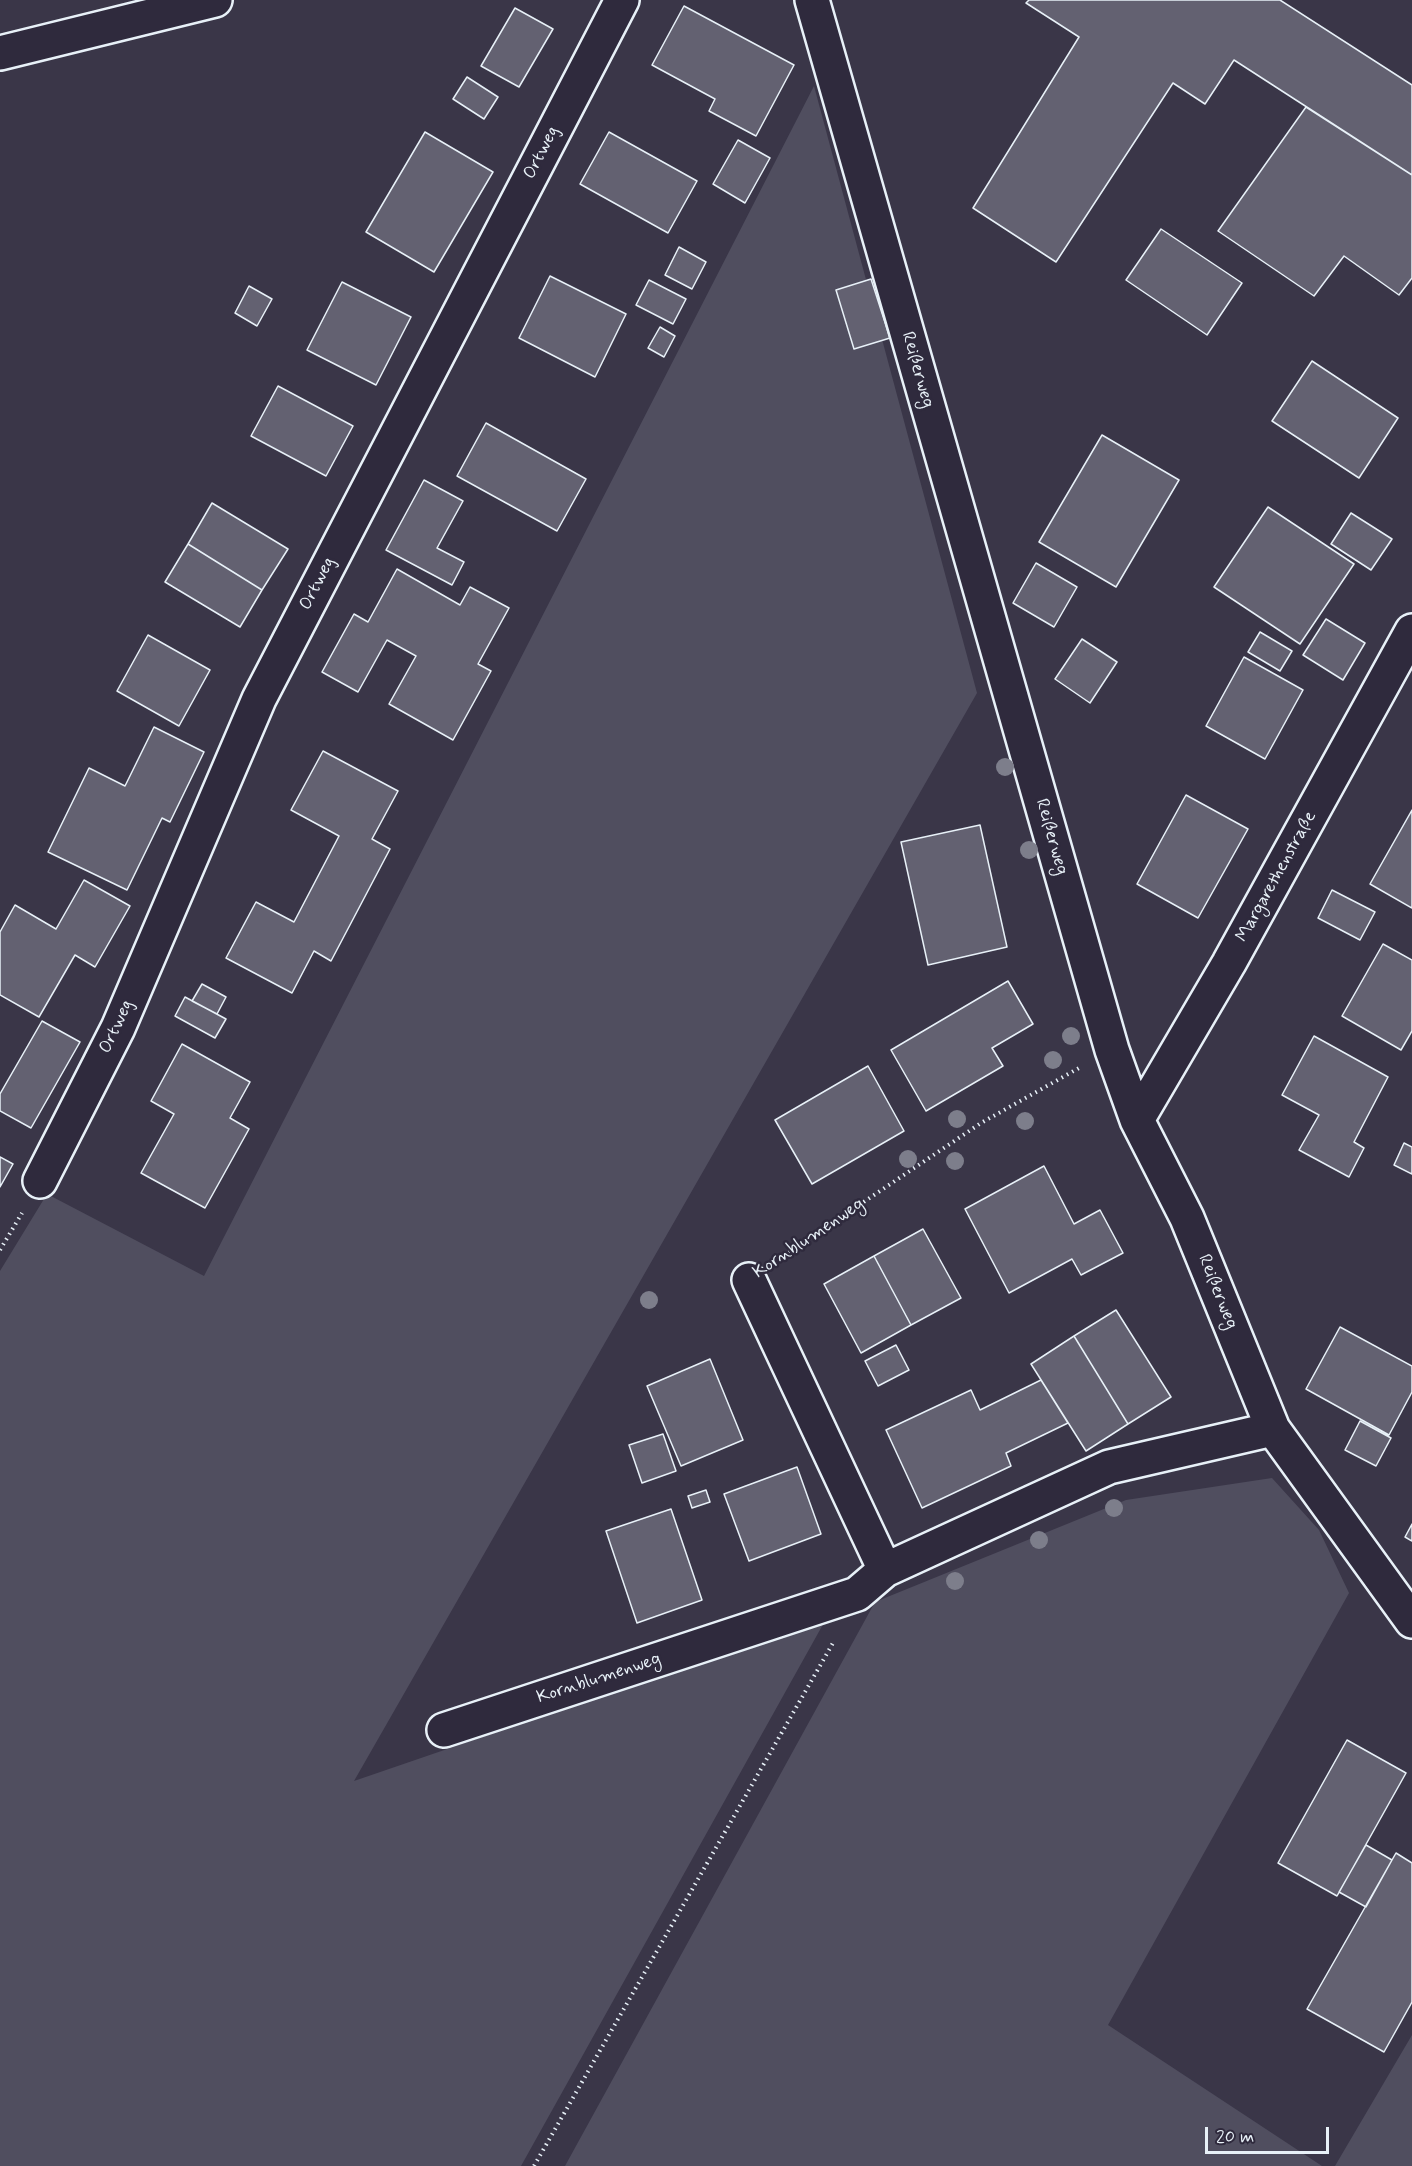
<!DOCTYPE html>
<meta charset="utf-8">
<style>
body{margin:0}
#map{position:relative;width:1412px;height:2166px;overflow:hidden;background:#3a3648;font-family:Mynerve,sans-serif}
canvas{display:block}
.scale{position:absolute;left:1205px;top:2127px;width:124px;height:27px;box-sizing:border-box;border:3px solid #e8f1f8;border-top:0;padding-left:8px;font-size:18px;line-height:21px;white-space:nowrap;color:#e8f1f8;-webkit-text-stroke:4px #2f2a3d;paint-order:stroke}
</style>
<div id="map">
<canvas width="1412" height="2166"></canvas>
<div class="scale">20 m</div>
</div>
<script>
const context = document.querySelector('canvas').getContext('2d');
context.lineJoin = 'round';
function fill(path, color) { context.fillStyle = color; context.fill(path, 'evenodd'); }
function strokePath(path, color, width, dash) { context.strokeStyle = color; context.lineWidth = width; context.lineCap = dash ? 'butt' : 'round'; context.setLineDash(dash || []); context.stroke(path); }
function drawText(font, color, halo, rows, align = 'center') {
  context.font = font + ' Mynerve,sans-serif'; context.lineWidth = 5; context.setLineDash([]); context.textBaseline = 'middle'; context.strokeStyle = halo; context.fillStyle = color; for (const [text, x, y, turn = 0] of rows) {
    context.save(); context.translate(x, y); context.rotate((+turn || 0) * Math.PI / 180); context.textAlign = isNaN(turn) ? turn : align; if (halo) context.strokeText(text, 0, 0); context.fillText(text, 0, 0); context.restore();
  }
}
const green = new Path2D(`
 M 814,86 L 977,693 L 354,1781 L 826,1619 L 521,2166 L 0,2166 L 0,1271 L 47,1194 L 204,1276 Z
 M 1272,1478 L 1319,1530 L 1349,1593 L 1108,2025 L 1322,2166 L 565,2166 L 875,1602 L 1126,1500 Z
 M 1412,2035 L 1412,2166 L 1335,2166 Z`);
const building = new Path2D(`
 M 1029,0 L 1280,0 L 1412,85 L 1412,175 L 1234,60 L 1205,104 L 1173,83 L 1056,262 L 973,208 L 1079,37 L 1026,3 Z
 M 684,6 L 794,65 L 756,136 L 709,111 L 715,99 L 652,65 Z
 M 515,8 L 553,29 L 519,87 L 481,66 Z
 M 467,77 L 498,97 L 484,119 L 453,99 Z
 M 1306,107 L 1412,175 L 1412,278 L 1399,295 L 1344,256 L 1314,296 L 1218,231 Z
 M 425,132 L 493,172 L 434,272 L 366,232 Z
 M 609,132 L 697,181 L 668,233 L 580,184 Z
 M 738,140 L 770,158 L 745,203 L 713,184 Z
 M 1161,229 L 1242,283 L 1207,335 L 1126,280 Z
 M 679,247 L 706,262 L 692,289 L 665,275 Z
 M 550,276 L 626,314 L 595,377 L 519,338 Z
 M 871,279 L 890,338 L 854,349 L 836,290 Z
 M 649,280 L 686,299 L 673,324 L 636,305 Z
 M 342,282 L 411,317 L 376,385 L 307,350 Z
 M 249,286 L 272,299 L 257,326 L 235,313 Z
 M 660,327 L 675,336 L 664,357 L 648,348 Z
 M 1312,361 L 1398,418 L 1359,478 L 1272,421 Z
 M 278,386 L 353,426 L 326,476 L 251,436 Z
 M 486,423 L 586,479 L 557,531 L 457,476 Z
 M 1102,435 L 1179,480 L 1116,587 L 1039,542 Z
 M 424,480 L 463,501 L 437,548 L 464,562 L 452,585 L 386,550 Z
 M 212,503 L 288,549 L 262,590 L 188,544 Z
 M 1268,507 L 1354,564 L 1300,644 L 1214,587 Z
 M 1351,513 L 1392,539 L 1371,570 L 1331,544 Z
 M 188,544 L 262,590 L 240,627 L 165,582 Z
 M 1036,563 L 1077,587 L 1054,627 L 1013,603 Z
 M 397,569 L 460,605 L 470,587 L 509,608 L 478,664 L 491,671 L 453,740 L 389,704 L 416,656 L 387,640 L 358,692 L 322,672 L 354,614 L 368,622 Z
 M 1326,619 L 1365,643 L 1343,680 L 1303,655 Z
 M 1260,632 L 1292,651 L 1280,671 L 1248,652 Z
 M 148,635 L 210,670 L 179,726 L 117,691 Z
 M 1082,639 L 1117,662 L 1090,703 L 1055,679 Z
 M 1244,657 L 1303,690 L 1265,759 L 1206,726 Z
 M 154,727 L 204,752 L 170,822 L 162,818 L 127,890 L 48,852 L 89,768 L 125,786 Z
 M 323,751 L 398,791 L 372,839 L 390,849 L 331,961 L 314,951 L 292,993 L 226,958 L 256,902 L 294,922 L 339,836 L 291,810 Z
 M 1186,795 L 1248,829 L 1198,918 L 1137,884 Z
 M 1412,810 L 1412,908 L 1370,884 Z
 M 980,825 L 1007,947 L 928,965 L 901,842 Z
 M 84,880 L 130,906 L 95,967 L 75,955 L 39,1017 L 0,995 L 0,932 L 15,905 L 56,929 Z
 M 1332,890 L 1375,912 L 1360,940 L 1318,918 Z
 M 1383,944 L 1412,960 L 1412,1031 L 1401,1050 L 1342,1016 Z
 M 1008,981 L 1033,1024 L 992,1048 L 1003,1066 L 926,1111 L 891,1050 Z
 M 202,984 L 226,997 L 217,1014 L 192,1001 Z
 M 185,997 L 226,1019 L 215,1038 L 175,1016 Z
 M 42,1021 L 80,1042 L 31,1128 L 0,1111 L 0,1094 Z
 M 1314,1036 L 1388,1077 L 1354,1142 L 1364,1148 L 1349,1177 L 1299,1150 L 1319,1115 L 1282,1095 Z
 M 182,1044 L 250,1082 L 230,1118 L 249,1129 L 205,1208 L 141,1173 L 174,1114 L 151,1101 Z
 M 868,1066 L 904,1131 L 812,1184 L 775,1120 Z
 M 1404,1143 L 1412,1147 L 1412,1174 L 1394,1165 Z
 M 0,1157 L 13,1164 L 0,1187 Z
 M 1044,1166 L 1074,1224 L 1100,1210 L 1123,1253 L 1081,1275 L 1072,1259 L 1009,1293 L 965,1209 Z
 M 923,1229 L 961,1298 L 911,1325 L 874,1256 Z
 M 874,1256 L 911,1325 L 861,1353 L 824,1284 Z
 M 1116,1310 L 1171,1397 L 1128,1424 L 1074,1336 Z
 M 1340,1327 L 1412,1366 L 1412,1392 L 1389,1435 L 1306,1389 Z
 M 1074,1336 L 1128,1424 L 1086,1451 L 1031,1364 Z
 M 896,1345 L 909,1370 L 878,1386 L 865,1361 Z
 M 710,1359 L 743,1440 L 681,1466 L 647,1386 Z
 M 1041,1380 L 1068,1423 L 1006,1453 L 1011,1466 L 922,1508 L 886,1430 L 971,1390 L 980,1410 Z
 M 1360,1421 L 1391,1438 L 1376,1466 L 1345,1450 Z
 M 663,1434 L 676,1471 L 642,1483 L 629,1445 Z
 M 797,1467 L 821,1534 L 749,1561 L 724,1494 Z
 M 706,1490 L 710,1502 L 692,1508 L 688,1496 Z
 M 671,1509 L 702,1600 L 637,1623 L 606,1531 Z
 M 1412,1524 L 1412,1541 L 1405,1537 Z
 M 1347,1740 L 1406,1773 L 1337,1896 L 1278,1863 Z
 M 1366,1845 L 1392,1860 L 1366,1907 L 1339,1892 Z
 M 1396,1853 L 1412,1863 L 1412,2002 L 1384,2052 L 1307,2009 Z`);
const path = new Path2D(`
 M 0,1250 L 22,1213
 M 779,1259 L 981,1123 L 1079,1068
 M 534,2166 L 833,1643`);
const minor = new Path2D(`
 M 812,0 L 1112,1050 L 1137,1120 L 1187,1218 L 1273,1429 L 1412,1621
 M 0,53 L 215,0
 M 1137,1120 L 1229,963 L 1412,631
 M 40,1181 L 118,1028 L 259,699 L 622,0
 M 749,1280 L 885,1570
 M 444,1730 L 857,1594 L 885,1570 L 1109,1467 L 1273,1429`);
const trees = [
 [1005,767],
 [1029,850],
 [1071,1036],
 [1053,1060],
 [957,1119],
 [1025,1121],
 [908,1159],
 [955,1161],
 [649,1300],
 [1114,1508],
 [1039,1540],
 [955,1581]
];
const streetNames = [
 ["Ortweg",542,153,-63],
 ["Reißerweg",917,370,74],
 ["Ortweg",318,584,-63],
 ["Reißerweg",1051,837,74],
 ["Margarethenstraße",1277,877,-61],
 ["Ortweg",117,1027,-65],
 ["Kornblumenweg",809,1239,-34],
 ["Reißerweg",1217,1292,68],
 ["Kornblumenweg",599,1679,-18]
];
fill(green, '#504e5f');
fill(building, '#636171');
strokePath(building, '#e8f1f8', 1.5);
strokePath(minor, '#e8f1f8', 38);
strokePath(path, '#e8f1f8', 4, [1.5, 4.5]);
strokePath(minor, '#2f2a3d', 33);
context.fillStyle = '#7d7e8b';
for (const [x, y] of trees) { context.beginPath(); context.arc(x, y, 9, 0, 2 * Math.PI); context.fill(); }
drawText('18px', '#e8f1f8', '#2f2a3d', streetNames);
</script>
